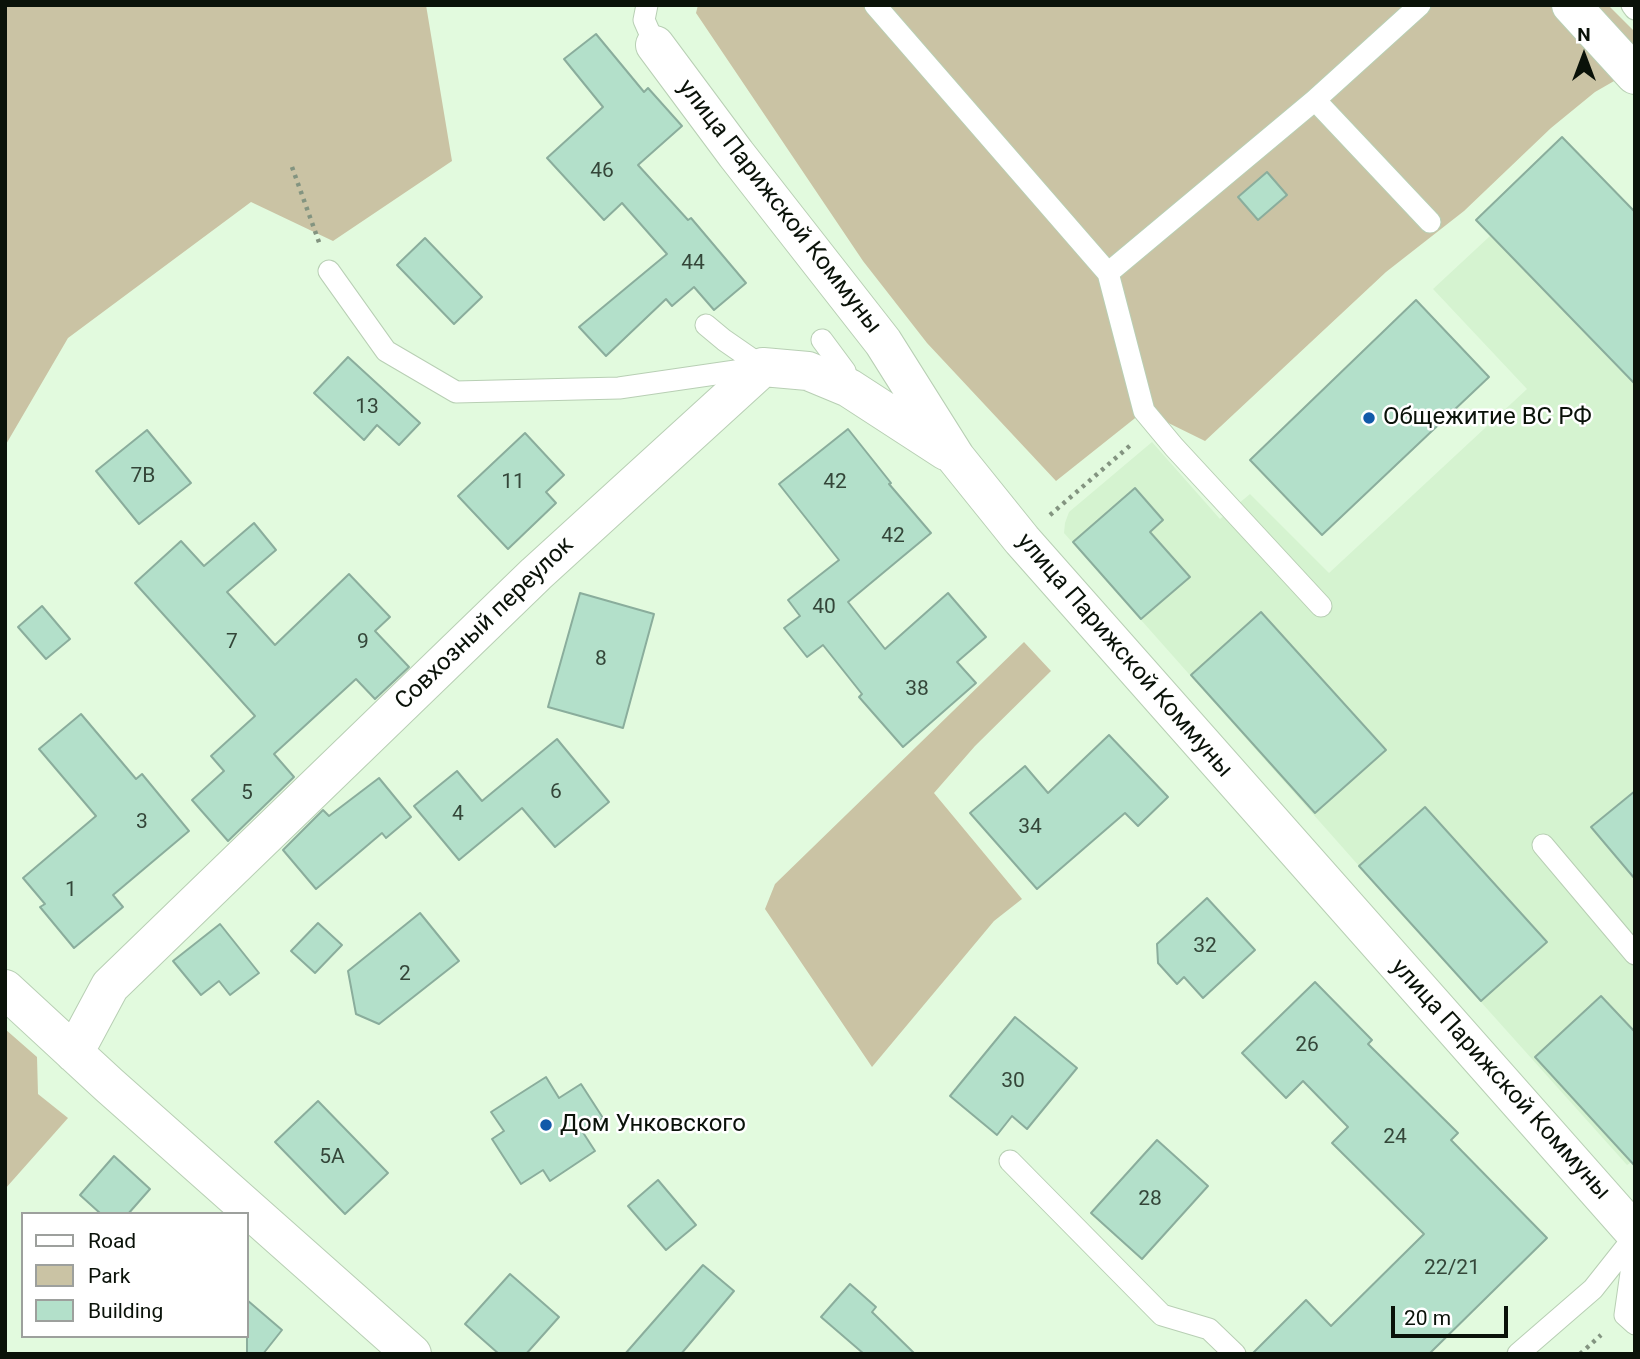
<!DOCTYPE html>
<meta charset="utf-8">
<style>
body{margin:0}
#map{position:relative;width:1640px;height:1359px;overflow:hidden;background:#e2fade;font-family:Roboto,sans-serif}
canvas{display:block}
.frame{position:absolute;inset:0;border:7px solid #0a1209;pointer-events:none}
.legend{position:absolute;left:21px;top:1212px;width:228px;height:126px;box-sizing:border-box;background:#fff;border:2px solid #9da09d;margin:0;padding:9px 12px;list-style:none;font-size:21px;color:#0a1209}
.legend li{display:flex;align-items:center;gap:14px;height:35px}
.legend b{width:35px;border:2px solid #9da09d}
.north{position:absolute;left:1549px;top:21px;width:70px;height:70px;-webkit-text-stroke:5px #fff;paint-order:stroke;rotate:0deg;font-size:19px;font-weight:700;line-height:28px;text-align:center;color:#0a1209}
.north::after{content:'';display:block;margin:auto;width:24px;height:32px;background:#0a1209;clip-path:polygon(50% 0,100% 100%,50% 72%,0 100%)}
.scale{position:absolute;left:1391px;top:1306px;width:117px;height:32px;box-sizing:border-box;border:4px solid #0a1209;border-top:0;padding-left:9px;font-size:21px;line-height:24px;white-space:nowrap;color:#0a1209;-webkit-text-stroke:5px #fff;paint-order:stroke}
</style>
<div id="map">
<canvas width="1640" height="1359"></canvas>
<div class="frame"></div>
<ul class="legend">
<li><b style="height:9px;background:#fff"></b>Road</li>
<li><b style="height:19px;background:#cac3a4"></b>Park</li>
<li><b style="height:19px;background:#b3e0ca"></b>Building</li>
</ul>
<div class="north">N</div>
<div class="scale">20 m</div>
</div>
<script>
const context = document.querySelector('canvas').getContext('2d');
context.lineJoin = 'round';
function fill(path, color) { context.fillStyle = color; context.fill(path, 'evenodd'); }
function strokePath(path, color, width, dash) { context.strokeStyle = color; context.lineWidth = width; context.lineCap = dash ? 'butt' : 'round'; context.setLineDash(dash || []); context.stroke(path); }
function drawText(font, color, halo, rows, align = 'center') {
  context.font = font + ' Roboto,sans-serif'; context.lineWidth = 5; context.setLineDash([]); context.textBaseline = 'middle'; context.strokeStyle = halo; context.fillStyle = color; for (const [text, x, y, turn = 0] of rows) {
    context.save(); context.translate(x, y); context.rotate((+turn || 0) * Math.PI / 180); context.textAlign = isNaN(turn) ? turn : align; if (halo) context.strokeText(text, 0, 0); context.fillText(text, 0, 0); context.restore();
  }
}
const built = new Path2D(`
 M 1562,137 L 1635,212 L 1635,1160 L 1627,1165 L 1359,866 L 1064,533 L 1065,523 L 1069,512 L 1152,442 L 1220,519 L 1250,494 L 1329,573 L 1527,389 L 1433,289 L 1490,236 L 1476,220 Z`);
const green = new Path2D(`
 M 5,5 L 426,5 L 452,161 L 333,241 L 251,202 L 68,338 L 5,446 Z
 M 698,5 L 1608,5 L 1635,32 L 1635,69 L 1595,92 L 1551,128 L 1464,211 L 1386,272 L 1205,441 L 1144,411 L 1056,481 L 927,343 L 863,261 L 696,13 Z
 M 1024,642 L 1051,671 L 975,746 L 934,793 L 1022,899 L 994,921 L 872,1067 L 765,909 L 775,884 Z
 M 5,1029 L 37,1057 L 38,1094 L 68,1118 L 5,1189 Z`);
const building = new Path2D(`
 M 596,34 L 644,92 L 648,88 L 682,126 L 638,165 L 688,220 L 691,218 L 746,283 L 714,310 L 694,287 L 672,306 L 666,299 L 606,356 L 579,327 L 667,254 L 622,203 L 604,220 L 547,158 L 603,107 L 564,59 Z
 M 1562,137 L 1635,212 L 1635,384 L 1476,220 Z
 M 1267,172 L 1287,195 L 1258,220 L 1238,197 Z
 M 425,238 L 482,297 L 454,324 L 397,265 Z
 M 1416,300 L 1489,377 L 1322,535 L 1250,460 Z
 M 348,357 L 420,423 L 399,445 L 377,425 L 364,440 L 314,393 Z
 M 848,429 L 891,483 L 889,484 L 931,533 L 848,602 L 885,649 L 948,593 L 986,637 L 957,662 L 976,683 L 903,747 L 859,697 L 862,694 L 823,645 L 807,657 L 784,628 L 800,616 L 788,600 L 839,560 L 779,484 Z
 M 147,430 L 191,483 L 139,524 L 96,471 Z
 M 525,433 L 564,475 L 546,492 L 556,503 L 508,549 L 458,496 Z
 M 1135,488 L 1163,520 L 1150,532 L 1190,577 L 1141,619 L 1073,542 Z
 M 254,523 L 276,550 L 227,592 L 275,645 L 349,574 L 390,617 L 375,631 L 409,667 L 375,699 L 356,679 L 274,754 L 294,777 L 228,841 L 192,800 L 224,771 L 211,756 L 255,716 L 135,583 L 181,541 L 204,566 Z
 M 580,593 L 654,614 L 623,728 L 548,707 Z
 M 42,606 L 70,639 L 46,659 L 18,627 Z
 M 1261,612 L 1386,750 L 1315,813 L 1191,675 Z
 M 81,714 L 136,779 L 142,774 L 189,831 L 113,895 L 123,907 L 74,948 L 40,907 L 45,904 L 23,878 L 96,816 L 39,749 Z
 M 1109,735 L 1168,797 L 1138,826 L 1125,813 L 1037,889 L 970,813 L 1025,766 L 1048,793 Z
 M 557,739 L 609,802 L 555,847 L 522,808 L 459,860 L 414,806 L 457,771 L 482,801 Z
 M 379,778 L 411,817 L 386,838 L 382,833 L 316,889 L 283,850 L 323,810 L 329,816 Z
 M 1635,791 L 1635,879 L 1591,827 Z
 M 1425,807 L 1547,942 L 1481,1001 L 1359,866 Z
 M 1207,898 L 1255,950 L 1203,998 L 1184,977 L 1177,984 L 1158,963 L 1157,944 Z
 M 420,913 L 459,961 L 379,1024 L 356,1014 L 348,971 Z
 M 318,923 L 342,945 L 315,973 L 291,951 Z
 M 220,924 L 259,973 L 230,995 L 219,981 L 201,995 L 173,961 Z
 M 1315,982 L 1372,1040 L 1368,1044 L 1458,1133 L 1451,1140 L 1547,1238 L 1429,1354 L 1252,1354 L 1306,1300 L 1331,1326 L 1424,1234 L 1332,1143 L 1348,1127 L 1303,1081 L 1286,1098 L 1242,1053 Z
 M 1601,996 L 1635,1032 L 1635,1166 L 1535,1057 Z
 M 1015,1017 L 1077,1068 L 1027,1129 L 1012,1116 L 997,1135 L 950,1096 Z
 M 546,1077 L 559,1098 L 581,1084 L 603,1118 L 582,1131 L 595,1151 L 550,1181 L 543,1170 L 521,1184 L 492,1139 L 504,1131 L 491,1112 Z
 M 318,1101 L 388,1173 L 345,1214 L 275,1142 Z
 M 1157,1140 L 1208,1186 L 1142,1259 L 1091,1213 Z
 M 114,1156 L 150,1189 L 128,1214 L 101,1214 L 80,1195 Z
 M 658,1180 L 696,1225 L 666,1250 L 628,1206 Z
 M 703,1265 L 734,1291 L 681,1354 L 625,1354 Z
 M 510,1274 L 559,1317 L 526,1354 L 499,1354 L 465,1324 Z
 M 850,1284 L 876,1307 L 872,1312 L 915,1354 L 864,1354 L 821,1317 Z
 M 247,1300 L 282,1330 L 263,1354 L 247,1354 Z`);
const path = new Path2D(`
 M 292,167 L 320,245
 M 1050,515 L 1133,443
 M 1580,1354 L 1601,1335`);
const lane = new Path2D(`
 M 647,5 L 644,20 L 655,45
 M 875,5 L 1108,273
 M 1420,5 L 1315,100 L 1430,222
 M 1632,5 L 1635,9
 M 1315,100 L 1108,273 L 1144,411 L 1174,447 L 1321,606
 M 329,271 L 386,351 L 456,392 L 619,388 L 763,367 L 724,340 L 706,325
 M 822,340 L 845,371 L 849,388
 M 1543,845 L 1635,954
 M 1010,1161 L 1162,1315 L 1209,1329 L 1235,1354
 M 1635,1245 L 1625,1315 L 1635,1324
 M 1518,1354 L 1593,1289 L 1635,1236`);
const street = new Path2D(`
 M 1571,5 L 1635,75
 M 655,45 L 736,154 L 883,342 L 956,458 L 1022,540 L 1635,1233
 M 5,989 L 109,1085 L 412,1354
 M 74,1053 L 110,986 L 536,574 L 763,367 L 808,371 L 849,388 L 946,451`);
const markers = [
 [1369,418,7,"#125aa9"],
 [546,1125,7,"#125aa9"]
];
const numberNames = [
 ["46",602,172],
 ["44",693,264],
 ["13",367,408],
 ["7В",143,477],
 ["11",513,483],
 ["42",835,483],
 ["42",893,537],
 ["40",824,608],
 ["7",232,643],
 ["9",363,643],
 ["8",601,660],
 ["38",917,690],
 ["6",556,793],
 ["5",247,794],
 ["4",458,815],
 ["3",142,823],
 ["34",1030,828],
 ["1",71,891],
 ["32",1205,947],
 ["2",405,975],
 ["26",1307,1046],
 ["30",1013,1082],
 ["24",1395,1138],
 ["5А",332,1158],
 ["28",1150,1200],
 ["22/21",1452,1269]
];
const streetNames = [
 ["улица Парижской Коммуны",779,207,52],
 ["Совхозный переулок",485,624,-44],
 ["улица Парижской Коммуны",1124,656,49],
 ["улица Парижской Коммуны",1500,1080,48]
];
const poiNames = [
 ["Общежитие ВС РФ",1383,418],
 ["Дом Унковского",560,1125]
];
fill(built, '#d5f3d0');
fill(green, '#cac3a4');
fill(building, '#b3e0ca');
strokePath(building, '#8aad9c', 2);
strokePath(lane, '#b8cfb4', 23);
strokePath(street, '#b8cfb4', 40);
strokePath(path, '#839480', 4.5, [3.5, 5]);
strokePath(lane, '#fff', 21);
strokePath(street, '#fff', 38);
for (const [x, y, r, color] of markers) { const dot = new Path2D(); dot.arc(x, y, r, 0, 2 * Math.PI); context.fillStyle = color; context.fill(dot); strokePath(dot, '#fff', 2.5); }
drawText('21px', '#344639', null, numberNames);
drawText('24px', '#0a1209', '#fff', streetNames);
drawText('24px', '#0a1209', '#fff', poiNames, 'left');
</script>
